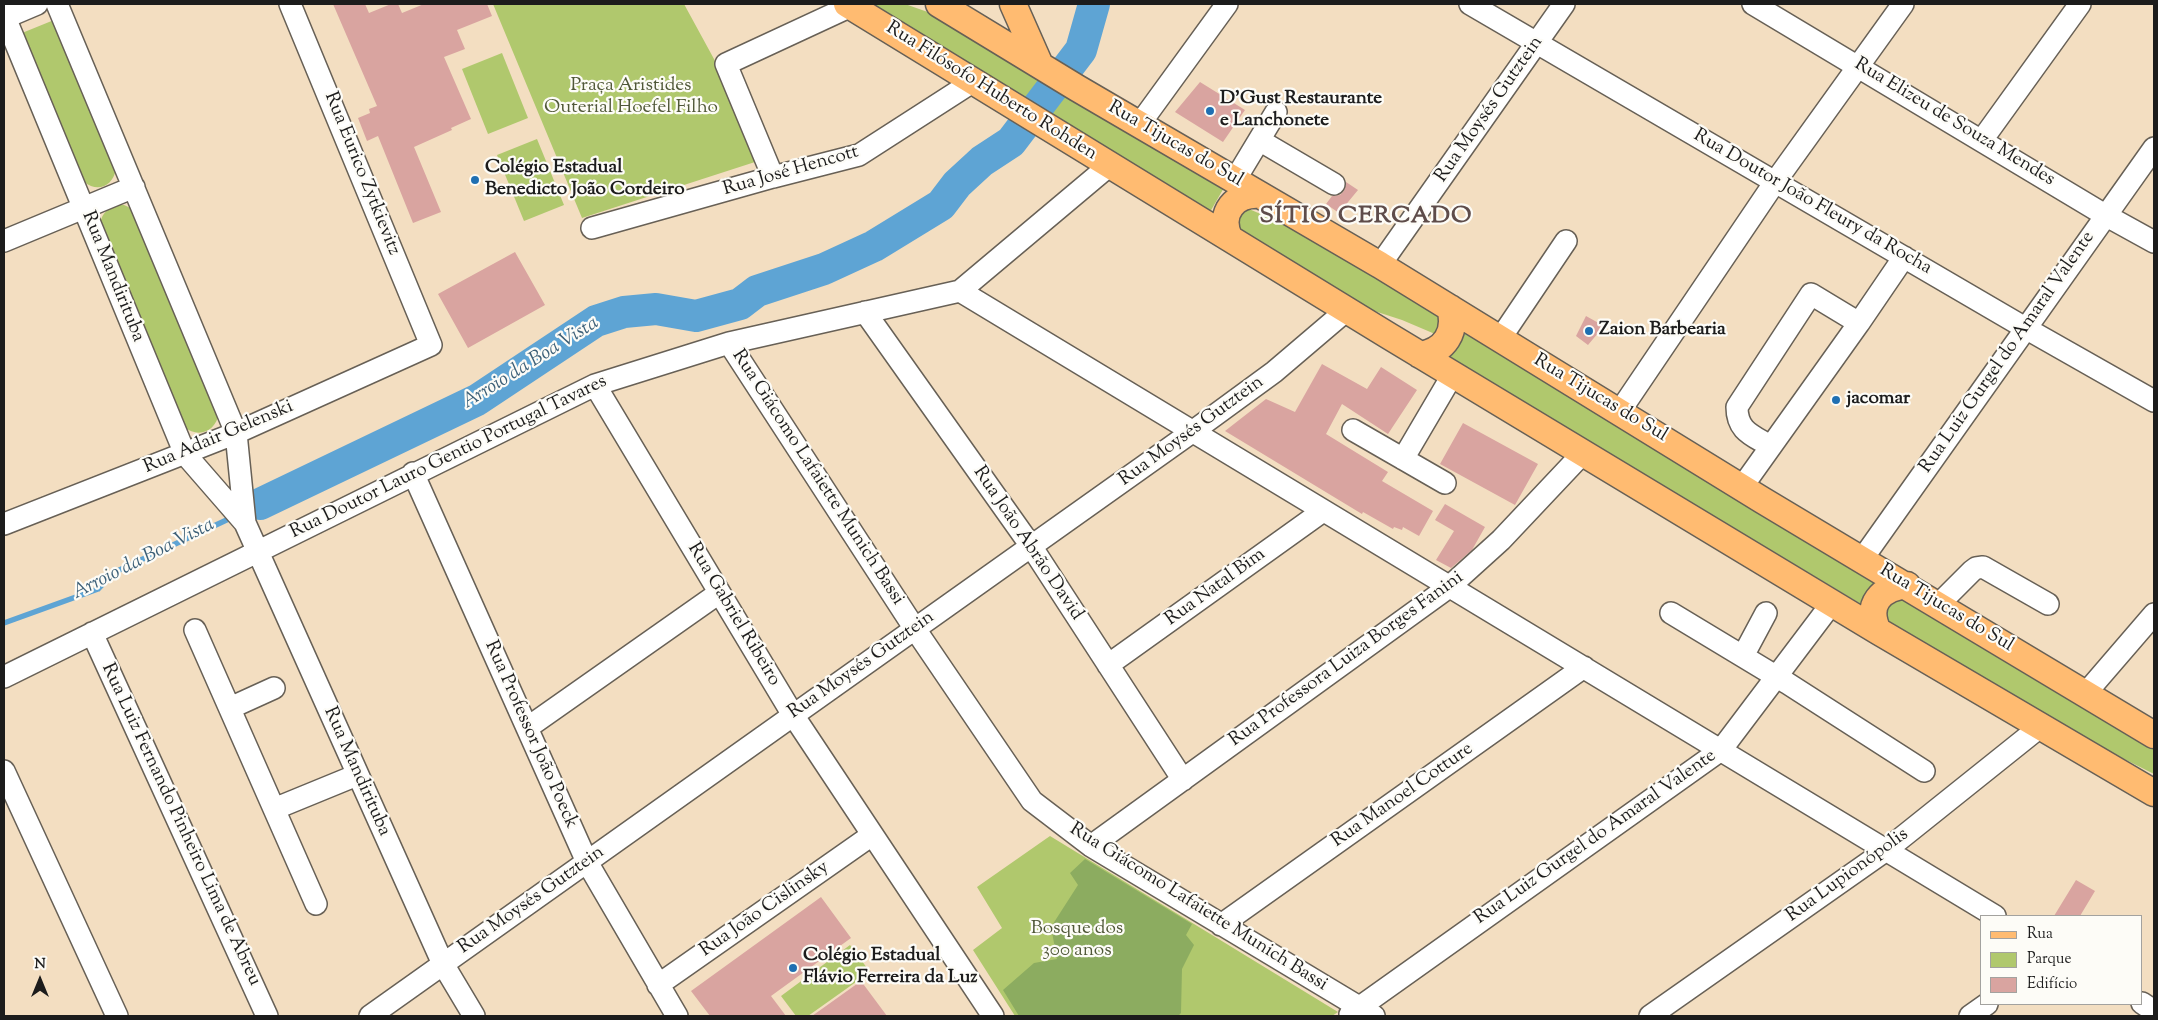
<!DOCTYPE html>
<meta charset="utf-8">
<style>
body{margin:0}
#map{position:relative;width:2158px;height:1020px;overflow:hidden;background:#f3dec1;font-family:"Sorts Mill Goudy",serif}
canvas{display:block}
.frame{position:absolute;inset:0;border:5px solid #1c1c1c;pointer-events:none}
.legend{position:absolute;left:1980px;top:915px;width:162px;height:90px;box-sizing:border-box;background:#fdfcf7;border:1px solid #a3a29f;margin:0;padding:6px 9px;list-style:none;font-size:15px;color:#1c1c1c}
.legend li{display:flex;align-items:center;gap:10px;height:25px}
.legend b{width:25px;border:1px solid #a3a29f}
.north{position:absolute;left:15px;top:955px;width:50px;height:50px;-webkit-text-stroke:4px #fdfcf7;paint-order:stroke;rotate:0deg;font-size:14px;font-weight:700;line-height:20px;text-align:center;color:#1c1c1c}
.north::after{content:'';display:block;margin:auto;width:18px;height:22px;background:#1c1c1c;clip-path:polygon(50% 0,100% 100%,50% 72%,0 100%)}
</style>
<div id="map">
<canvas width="2158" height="1020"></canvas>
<div class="frame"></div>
<ul class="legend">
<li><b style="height:6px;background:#ffbb71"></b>Rua</li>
<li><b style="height:14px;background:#b0c86d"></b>Parque</li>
<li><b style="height:14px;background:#d9a4a0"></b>Edifício</li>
</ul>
<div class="north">N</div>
</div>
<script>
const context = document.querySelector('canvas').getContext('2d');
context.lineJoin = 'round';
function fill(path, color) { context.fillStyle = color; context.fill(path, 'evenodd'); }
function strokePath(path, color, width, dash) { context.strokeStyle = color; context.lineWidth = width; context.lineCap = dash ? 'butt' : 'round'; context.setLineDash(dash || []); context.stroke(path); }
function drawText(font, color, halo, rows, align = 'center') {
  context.font = font + ' "Sorts Mill Goudy",serif'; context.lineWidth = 4.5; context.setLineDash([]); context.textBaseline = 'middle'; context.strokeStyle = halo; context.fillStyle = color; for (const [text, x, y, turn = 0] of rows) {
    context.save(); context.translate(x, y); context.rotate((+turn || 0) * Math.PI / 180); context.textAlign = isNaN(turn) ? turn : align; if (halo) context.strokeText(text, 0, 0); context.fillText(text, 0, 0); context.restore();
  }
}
const green = new Path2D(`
 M 493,4 L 684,4 L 714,59 L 755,162 L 582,218 Z
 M 867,4 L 905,4 L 939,16 L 1225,186 L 1210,212 Z
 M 54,20 L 116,169 C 113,186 98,193 84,182 L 22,33 Z
 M 502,53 L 528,118 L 488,134 L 462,69 Z
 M 537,139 L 564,205 L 524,221 L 497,155 Z
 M 118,205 L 124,205 L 135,210 L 219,413 C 216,431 199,439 184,427 L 100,224 C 102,212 108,209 118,205 Z
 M 1249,209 L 1312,236 L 1445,319 L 1435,334 L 1402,320 L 1365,308 L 1235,230 L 1239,212 Z
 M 1467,330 L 1879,580 L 1861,604 L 1442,354 L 1460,343 Z
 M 1903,597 L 2154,749 L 2154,774 L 2082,738 L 1887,622 L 1885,617 L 1886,606 Z
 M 1050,836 L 1338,1012 L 1332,1016 L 1015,1016 L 973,950 L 1002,928 L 977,887 Z
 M 850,945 L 870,972 L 808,1016 L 796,1016 L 781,996 Z`);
const forest = new Path2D(`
 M 1085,859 L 1192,924 L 1186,935 L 1194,945 L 1182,969 L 1181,1013 L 1178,1016 L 1019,1016 L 1003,990 L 1034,963 L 1057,959 L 1051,927 L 1078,885 L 1070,873 Z`);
const stream = new Path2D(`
 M 248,510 L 260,504
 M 4,623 L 98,589 L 113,573 L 233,517`);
const river = new Path2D(`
 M 260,504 L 477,400 L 596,321 L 624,312 L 656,309 L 696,316 L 740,304 L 757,291 L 824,269 L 874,246 L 941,205 L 957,184 L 982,161 L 1011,142 L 1081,50 L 1094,4`);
const building = new Path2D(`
 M 333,4 L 365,4 L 369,13 L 391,4 L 398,4 L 402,13 L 424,4 L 487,4 L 492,16 L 457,30 L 465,49 L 444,57 L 471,119 L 451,128 L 452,130 L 414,147 L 441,212 L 413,223 L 378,136 L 367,141 L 358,118 L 370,113 L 369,109 L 377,106 Z
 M 1200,82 L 1245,110 L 1223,142 L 1175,112 Z
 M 1346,182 L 1358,190 L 1339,213 L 1326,204 L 1332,196 L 1340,195 L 1344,191 Z
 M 515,252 L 545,305 L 468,348 L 438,294 Z
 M 1586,316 L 1604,326 L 1588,345 L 1576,336 Z
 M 1322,364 L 1367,389 L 1381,367 L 1417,390 L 1388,434 L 1342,404 L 1326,434 L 1388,472 L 1382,481 L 1433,511 L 1419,536 L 1403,527 L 1402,530 L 1394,527 L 1393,529 L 1363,512 L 1362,514 L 1225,431 L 1266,399 L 1295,412 Z
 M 1463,423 L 1538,464 L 1515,505 L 1440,464 Z
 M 1445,504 L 1485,527 L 1472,550 L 1451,568 L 1436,560 L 1454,531 L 1435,520 Z
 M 2076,880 L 2095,891 L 2080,916 L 2054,916 Z
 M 821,897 L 851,938 L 771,996 L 786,1016 L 710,1016 L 691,991 Z
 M 861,981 L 887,1016 L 812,1016 Z`);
const minor = new Path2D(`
 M 57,4 L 236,433 L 245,523 L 443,964 L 474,1016
 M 1470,4 L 2027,329 L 2154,401
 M 1753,4 L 2105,215 L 2154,242
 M 4,15 L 185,454 L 245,523
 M 4,18 L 37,4
 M 1139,125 L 1227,4
 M 1259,140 L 1334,184
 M 1982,140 L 2080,4
 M 773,177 L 726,64 L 851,6
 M 1235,180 L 1276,112
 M 592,228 L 773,177 L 859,155 L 974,81
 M 4,241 L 134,187
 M 1380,265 L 1564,4
 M 960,291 L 1995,916
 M 865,312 L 1031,546 L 1183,780
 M 1859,323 L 1904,257
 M 1500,339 L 1566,241
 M 729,343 L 915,629 L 1032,801 L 1091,846 L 1374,1016
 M 595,385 L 793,715 L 993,1016
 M 1620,411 L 1775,182 L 1903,4
 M 1353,430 L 1445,483
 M 1403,459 L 1453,374
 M 413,473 L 587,862 L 677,1016
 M 1742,487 L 1859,323 L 1811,294 L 1737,407 C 1737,431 1752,435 1770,446
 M 4,524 L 236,433 L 431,345 L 290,4
 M 1863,558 L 2154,148
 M 1939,604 L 1972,571 L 1976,568 L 1983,567 L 2048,604
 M 1671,613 L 1787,683 L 1924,771
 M 195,630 L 316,904
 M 92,633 L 267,1016
 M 1743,656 L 1766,613
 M 1108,665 L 1323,511
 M 4,677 L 595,385 L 729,343 L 960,291 L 1110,165
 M 2086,693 L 2154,614
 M 230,708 L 274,688
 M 527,728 L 719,593
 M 4,771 L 117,1016
 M 274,809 L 357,775
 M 1091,846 L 1449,587 L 1501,540 L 1584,452
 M 1221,925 L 1584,667
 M 658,985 L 872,835
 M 2142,1003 L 2154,1011
 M 1350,1014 L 1721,750 L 1832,603
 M 370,1016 L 1192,432 L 1274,372 L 1348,309
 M 1650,1016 L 1885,851 L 2040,727
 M 1970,1016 L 1987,1004`);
const major = new Path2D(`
 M 847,4 L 1389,336 L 1878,631 L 2154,793
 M 939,4 L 1077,88 L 1380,265 L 1762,500 L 2154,735
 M 1013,4 L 1040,65
 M 1229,237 C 1218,213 1235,193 1260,195
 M 1420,355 C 1445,351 1457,332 1450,308
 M 1878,631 C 1865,604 1881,588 1907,585`);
const markers = [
 [1210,111,5,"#1f6fb2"],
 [475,180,5,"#1f6fb2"],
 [1589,331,5,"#1f6fb2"],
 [1836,400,5,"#1f6fb2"],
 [793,968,5,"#1f6fb2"]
];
const parkNames = [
 ["Praça Aristides",631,87],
 ["Outerial Hoefel Filho",631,109],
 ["Bosque dos",1077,930],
 ["300 anos",1077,952]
];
const streetNames = [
 ["Rua Filósofo Huberto Rohden",991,92,32],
 ["Rua Moysés Gutztein",1490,110,-55],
 ["Rua Elizeu de Souza Mendes",1954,123,31],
 ["Rua Tijucas do Sul",1175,145,30],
 ["Rua José Hencott",791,172,-16],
 ["Rua Eurico Zytkievitz",361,174,68],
 ["Rua Doutor João Fleury da Rocha",1812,203,30],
 ["Rua Mandirituba",112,277,68],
 ["Rua Luiz Gurgel do Amaral Valente",2008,353,-55],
 ["Rua Tijucas do Sul",1600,399,31],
 ["Rua Moysés Gutztein",1192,432,-36],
 ["Rua Adair Gelenski",219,438,-23],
 ["Rua Doutor Lauro Gentio Portugal Tavares",449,458,-26],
 ["Rua Giácomo Lafaiette Munich Bassi",817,478,57],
 ["Rua João Abrão David",1027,544,56],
 ["Rua Natal Bim",1216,588,-36],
 ["Rua Tijucas do Sul",1946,609,31],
 ["Rua Gabriel Ribeiro",733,615,59],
 ["Rua Professora Luiza Borges Fanini",1347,660,-36],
 ["Rua Moysés Gutztein",862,666,-35],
 ["Rua Professor João Poeck",530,735,66],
 ["Rua Mandirituba",356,772,66],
 ["Rua Manoel Cotture",1403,796,-35],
 ["Rua Luiz Fernando Pinheiro Lima de Abreu",180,825,65],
 ["Rua Luiz Gurgel do Amaral Valente",1596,838,-35],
 ["Rua Lupionópolis",1848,876,-36],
 ["Rua Moysés Gutztein",532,901,-35],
 ["Rua Giácomo Lafaiette Munich Bassi",1198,908,32],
 ["Rua João Cislinsky",765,910,-35]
];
const poiNames = [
 ["D'Gust Restaurante",1220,100],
 ["e Lanchonete",1220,122],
 ["Colégio Estadual",485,169],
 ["Benedicto João Cordeiro",485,191],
 ["Zaion Barbearia",1599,331],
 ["jacomar",1846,400],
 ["Colégio Estadual",803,957],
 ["Flávio Ferreira da Luz",803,979]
];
const waterNames = [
 ["Arroio da Boa Vista",531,364,-32],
 ["Arroio da Boa Vista",144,560,-27]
];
const districtNames = [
 ["SÍTIO CERCADO",1366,218]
];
fill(green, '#b0c86d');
fill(forest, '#8cac60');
strokePath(stream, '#5ea4d4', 5.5);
strokePath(river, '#5ea4d4', 32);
fill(building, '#d9a4a0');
strokePath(minor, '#676056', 24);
strokePath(major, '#676056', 29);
strokePath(minor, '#fff', 21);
strokePath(major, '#ffbb71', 26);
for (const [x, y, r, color] of markers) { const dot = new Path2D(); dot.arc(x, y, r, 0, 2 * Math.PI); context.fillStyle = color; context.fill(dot); strokePath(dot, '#fdfcf7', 2); }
drawText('19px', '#505838', '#fdfcf7', parkNames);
drawText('19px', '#1c1c1c', '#fdfcf7', streetNames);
drawText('bold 19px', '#1c1c1c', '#fdfcf7', poiNames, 'left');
drawText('italic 20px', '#3d6078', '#fdfcf7', waterNames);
context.letterSpacing = '1px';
drawText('bold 24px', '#5e4c4a', '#fdfcf7', districtNames);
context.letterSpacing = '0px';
</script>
